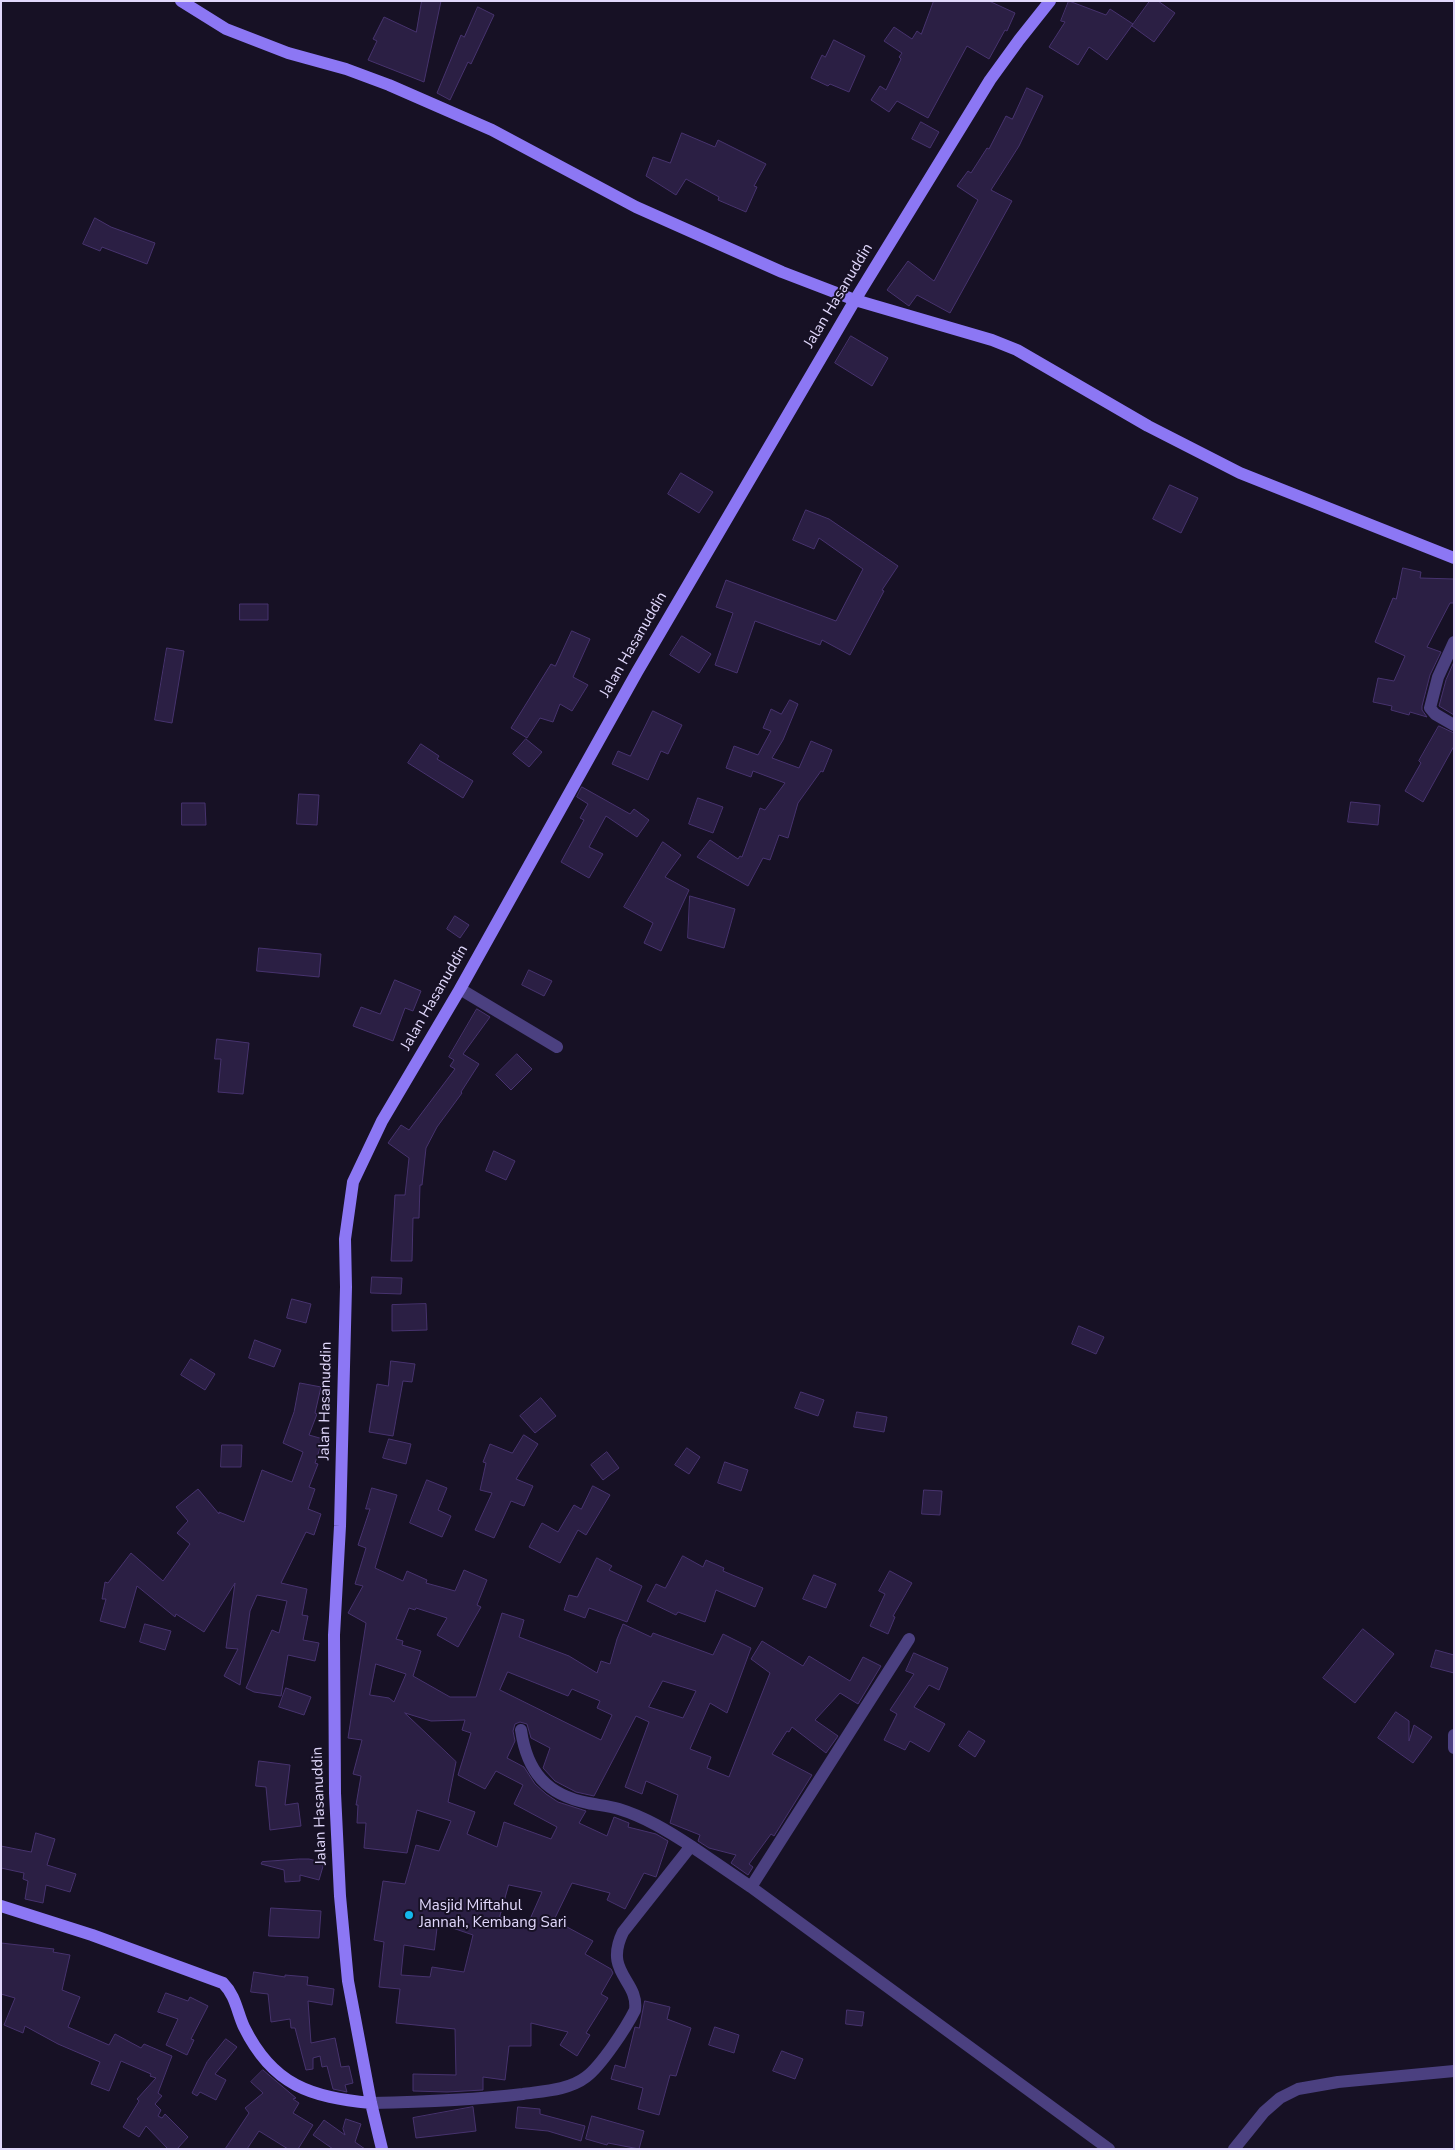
<!DOCTYPE html>
<style>
body{margin:0}
#map{position:relative;width:1455px;height:2150px;overflow:hidden;background:#171125;font-family:"Nunito Sans",sans-serif}
canvas{display:block}
.frame{position:absolute;inset:0;border:2px solid #e1d8fc;pointer-events:none}
</style>
<div id="map">
<canvas width="1455" height="2150"></canvas>
<div class="frame"></div>
</div>
<script>
const context = document.querySelector('canvas').getContext('2d');
context.lineJoin = 'round';
function fill(path, color) { context.fillStyle = color; context.fill(path, 'evenodd'); }
function strokePath(path, color, width, dash) { context.strokeStyle = color; context.lineWidth = width; context.lineCap = dash ? 'butt' : 'round'; context.setLineDash(dash || []); context.stroke(path); }
function drawText(font, color, halo, rows, align = 'center') {
  context.font = font + ' "Nunito Sans",sans-serif'; context.lineWidth = 4; context.setLineDash([]); context.textBaseline = 'middle'; context.strokeStyle = halo; context.fillStyle = color; for (const [text, x, y, turn = 0] of rows) {
    context.save(); context.translate(x, y); context.rotate((+turn || 0) * Math.PI / 180); context.textAlign = isNaN(turn) ? turn : align; if (halo) context.strokeText(text, 0, 0); context.fillText(text, 0, 0); context.restore();
  }
}
const building = new Path2D(`
 M 422,1 L 441,1 L 424,82 L 368,60 L 377,41 L 373,39 L 384,17 L 416,32 Z
 M 934,1 L 989,1 L 1015,13 L 1007,31 L 1005,30 L 989,59 L 967,46 L 928,118 L 897,101 L 889,112 L 871,100 L 880,86 L 886,90 L 901,59 L 899,57 L 902,53 L 884,41 L 894,27 L 912,39 L 917,31 L 921,34 Z
 M 1069,1 L 1106,15 L 1110,9 L 1133,24 L 1107,60 L 1089,47 L 1078,65 L 1049,47 L 1065,22 L 1061,21 Z
 M 1150,1 L 1158,1 L 1175,13 L 1154,42 L 1132,26 Z
 M 478,7 L 494,15 L 471,64 L 468,62 L 450,100 L 437,93 L 461,35 L 464,37 Z
 M 834,40 L 865,56 L 849,92 L 830,84 L 828,86 L 811,78 L 822,55 L 825,57 Z
 M 1027,88 L 1043,96 L 1019,146 L 991,190 L 1012,201 L 950,313 L 917,295 L 909,306 L 887,290 L 908,261 L 934,281 L 978,200 L 957,186 L 968,171 L 971,173 L 987,148 L 989,149 L 1006,116 L 1012,119 Z
 M 921,122 L 939,132 L 930,148 L 912,139 Z
 M 682,133 L 715,147 L 718,140 L 766,164 L 754,186 L 757,187 L 746,212 L 718,200 L 719,197 L 686,179 L 676,195 L 646,176 L 653,157 L 670,163 Z
 M 95,218 L 111,227 L 155,243 L 147,264 L 102,247 L 100,251 L 83,244 Z
 M 851,336 L 888,358 L 872,386 L 835,363 Z
 M 681,473 L 713,492 L 699,513 L 668,494 Z
 M 1170,485 L 1198,498 L 1181,533 L 1153,519 Z
 M 806,510 L 829,519 L 898,566 L 882,590 L 884,591 L 850,655 L 822,640 L 820,645 L 755,621 L 737,673 L 715,665 L 733,613 L 716,607 L 726,580 L 836,621 L 863,569 L 819,538 L 814,549 L 793,540 Z
 M 1403,568 L 1421,572 L 1420,578 L 1454,579 L 1454,603 L 1450,603 L 1427,647 L 1441,652 L 1430,675 L 1422,706 L 1422,710 L 1427,717 L 1410,712 L 1409,715 L 1391,710 L 1392,706 L 1373,702 L 1378,678 L 1394,681 L 1405,656 L 1375,642 L 1393,598 L 1396,599 Z
 M 240,604 L 268,604 L 268,620 L 240,620 Z
 M 572,631 L 590,639 L 573,677 L 588,685 L 572,711 L 560,704 L 553,722 L 540,718 L 527,738 L 511,728 L 551,664 L 555,666 Z
 M 682,636 L 711,654 L 699,673 L 670,655 Z
 M 167,648 L 184,651 L 172,723 L 155,720 Z
 M 1454,662 L 1454,715 L 1439,706 L 1446,680 Z
 M 790,700 L 798,704 L 783,740 L 772,758 L 799,768 L 811,741 L 832,750 L 823,772 L 821,771 L 798,803 L 788,838 L 779,835 L 770,860 L 763,858 L 748,886 L 697,857 L 710,840 L 738,859 L 740,856 L 742,857 L 760,808 L 765,810 L 785,783 L 753,771 L 751,777 L 726,768 L 734,746 L 758,755 L 771,731 L 763,728 L 771,709 L 781,714 Z
 M 653,711 L 682,725 L 668,754 L 661,751 L 648,780 L 612,764 L 618,751 L 630,756 Z
 M 1439,726 L 1454,733 L 1454,746 L 1423,802 L 1405,791 L 1421,763 L 1419,761 Z
 M 526,739 L 542,752 L 529,767 L 513,754 Z
 M 421,744 L 439,756 L 437,759 L 473,781 L 463,798 L 408,763 Z
 M 582,787 L 630,814 L 634,809 L 649,820 L 637,837 L 606,816 L 589,847 L 603,854 L 589,878 L 561,862 L 584,820 L 580,818 L 588,804 L 577,797 Z
 M 299,794 L 319,795 L 317,825 L 297,824 Z
 M 698,798 L 723,807 L 713,833 L 689,824 Z
 M 1351,802 L 1380,805 L 1378,825 L 1348,822 Z
 M 182,803 L 205,803 L 206,825 L 182,825 Z
 M 663,842 L 681,855 L 665,877 L 689,890 L 661,951 L 644,943 L 653,923 L 624,907 Z
 M 690,896 L 735,909 L 724,948 L 688,938 Z
 M 455,916 L 469,925 L 460,938 L 447,929 Z
 M 259,948 L 321,954 L 319,977 L 257,971 Z
 M 529,970 L 552,981 L 544,996 L 522,985 Z
 M 395,980 L 421,991 L 413,1011 L 405,1008 L 393,1041 L 353,1026 L 361,1007 L 380,1014 Z
 M 477,1009 L 490,1017 L 463,1054 L 479,1064 L 461,1092 L 462,1093 L 437,1127 L 426,1148 L 422,1185 L 420,1185 L 419,1218 L 413,1218 L 412,1261 L 391,1261 L 395,1195 L 405,1195 L 409,1158 L 388,1143 L 401,1125 L 409,1130 L 455,1069 L 450,1066 L 454,1060 L 449,1057 Z
 M 217,1039 L 249,1043 L 243,1094 L 218,1092 L 221,1059 L 215,1059 Z
 M 517,1054 L 532,1069 L 511,1090 L 496,1075 Z
 M 494,1151 L 515,1161 L 506,1180 L 486,1171 Z
 M 372,1277 L 402,1278 L 401,1294 L 371,1293 Z
 M 292,1299 L 311,1304 L 306,1323 L 287,1318 Z
 M 426,1304 L 427,1330 L 392,1331 L 392,1305 Z
 M 1079,1326 L 1104,1337 L 1096,1354 L 1072,1344 Z
 M 255,1340 L 281,1350 L 274,1367 L 249,1358 Z
 M 191,1359 L 215,1374 L 205,1390 L 181,1375 Z
 M 391,1361 L 415,1364 L 412,1382 L 403,1381 L 393,1436 L 369,1432 L 377,1384 L 388,1386 Z
 M 300,1383 L 321,1387 L 315,1413 L 317,1414 L 309,1435 L 323,1439 L 315,1463 L 318,1464 L 309,1487 L 315,1489 L 308,1509 L 321,1514 L 314,1535 L 306,1532 L 281,1583 L 307,1589 L 302,1615 L 308,1616 L 303,1640 L 319,1643 L 315,1661 L 288,1655 L 281,1696 L 254,1692 L 246,1688 L 272,1630 L 279,1633 L 287,1601 L 257,1595 L 250,1611 L 240,1685 L 224,1676 L 238,1649 L 226,1648 L 235,1583 L 204,1632 L 176,1614 L 175,1617 L 137,1586 L 125,1628 L 100,1621 L 106,1599 L 102,1599 L 105,1582 L 108,1583 L 131,1553 L 163,1581 L 190,1544 L 177,1533 L 188,1521 L 176,1507 L 198,1489 L 219,1514 L 219,1512 L 244,1522 L 262,1470 L 292,1482 L 303,1452 L 283,1443 L 294,1412 Z
 M 801,1392 L 824,1400 L 818,1416 L 795,1408 Z
 M 541,1398 L 556,1416 L 535,1433 L 520,1416 Z
 M 857,1412 L 887,1417 L 884,1432 L 854,1427 Z
 M 524,1435 L 538,1444 L 516,1479 L 533,1486 L 524,1506 L 511,1501 L 494,1538 L 475,1530 L 492,1493 L 480,1490 L 486,1463 L 483,1462 L 490,1444 L 512,1453 Z
 M 389,1439 L 411,1444 L 406,1464 L 383,1458 Z
 M 222,1445 L 242,1445 L 241,1467 L 221,1467 Z
 M 687,1448 L 700,1457 L 689,1474 L 675,1465 Z
 M 607,1452 L 619,1468 L 603,1480 L 591,1465 Z
 M 725,1462 L 748,1470 L 741,1491 L 718,1483 Z
 M 427,1480 L 447,1488 L 438,1510 L 451,1516 L 442,1537 L 410,1523 Z
 M 593,1486 L 610,1495 L 586,1535 L 578,1530 L 560,1563 L 529,1547 L 542,1523 L 558,1532 L 574,1505 L 581,1509 Z
 M 372,1488 L 397,1495 L 375,1568 L 403,1581 L 407,1571 L 427,1580 L 426,1583 L 455,1591 L 464,1570 L 487,1580 L 477,1605 L 481,1607 L 458,1647 L 437,1635 L 447,1618 L 416,1608 L 415,1610 L 409,1608 L 396,1639 L 403,1641 L 402,1645 L 421,1651 L 413,1676 L 450,1697 L 476,1697 L 502,1613 L 524,1620 L 519,1637 L 569,1656 L 597,1673 L 601,1661 L 610,1664 L 617,1639 L 623,1624 L 651,1637 L 653,1633 L 713,1655 L 723,1634 L 751,1648 L 727,1713 L 710,1703 L 690,1749 L 711,1757 L 707,1768 L 729,1777 L 770,1673 L 751,1659 L 762,1641 L 803,1666 L 809,1656 L 850,1681 L 863,1657 L 881,1666 L 858,1704 L 840,1693 L 815,1720 L 838,1736 L 826,1753 L 792,1727 L 789,1732 L 787,1731 L 772,1754 L 812,1775 L 774,1836 L 771,1834 L 749,1864 L 753,1867 L 748,1875 L 731,1863 L 736,1855 L 709,1848 L 698,1841 L 700,1835 L 670,1823 L 678,1795 L 646,1781 L 642,1794 L 625,1787 L 649,1722 L 636,1716 L 594,1796 L 576,1792 L 555,1781 L 543,1768 L 550,1748 L 531,1738 L 527,1724 L 520,1722 L 515,1724 L 513,1731 L 515,1741 L 507,1758 L 524,1767 L 535,1784 L 546,1794 L 558,1802 L 586,1811 L 579,1823 L 607,1836 L 614,1817 L 629,1823 L 628,1827 L 656,1834 L 668,1841 L 656,1877 L 644,1873 L 625,1909 L 607,1900 L 610,1893 L 572,1883 L 554,1920 L 593,1941 L 585,1954 L 611,1969 L 613,1973 L 601,1994 L 608,1998 L 586,2033 L 590,2035 L 577,2056 L 560,2045 L 568,2032 L 531,2023 L 531,2046 L 509,2046 L 505,2080 L 483,2077 L 483,2090 L 447,2092 L 413,2091 L 413,2074 L 456,2075 L 455,2029 L 396,2023 L 400,1989 L 379,1987 L 384,1942 L 374,1940 L 383,1881 L 405,1884 L 416,1845 L 439,1851 L 451,1821 L 417,1810 L 407,1853 L 364,1848 L 366,1823 L 357,1823 L 358,1805 L 356,1805 L 361,1776 L 353,1774 L 362,1740 L 348,1738 L 366,1623 L 348,1613 L 363,1586 L 355,1584 L 366,1548 L 358,1545 L 370,1509 L 366,1509 ZM 376,1664 L 406,1674 L 394,1702 L 389,1698 L 370,1695 ZM 508,1672 L 568,1696 L 572,1689 L 600,1701 L 597,1708 L 612,1715 L 601,1740 L 500,1690 ZM 663,1681 L 696,1691 L 683,1718 L 649,1707 ZM 405,1713 L 431,1721 L 465,1720 L 462,1730 L 471,1733 L 458,1775 L 485,1789 L 496,1771 L 523,1785 L 514,1804 L 557,1827 L 551,1839 L 504,1822 L 497,1847 L 467,1834 L 475,1812 L 448,1802 L 456,1762 ZM 509,1885 L 542,1892 L 527,1926 L 500,1917 ZM 438,1923 L 473,1935 L 464,1972 L 432,1967 L 430,1977 L 401,1975 L 404,1945 L 434,1950 Z
 M 924,1490 L 942,1491 L 940,1515 L 922,1514 Z
 M 683,1556 L 703,1567 L 706,1560 L 724,1568 L 723,1571 L 763,1588 L 755,1607 L 716,1590 L 705,1622 L 678,1612 L 676,1615 L 647,1601 L 656,1584 L 665,1588 Z
 M 597,1558 L 612,1566 L 609,1570 L 642,1586 L 627,1622 L 589,1608 L 585,1618 L 564,1610 L 569,1595 L 577,1597 Z
 M 890,1571 L 912,1583 L 893,1616 L 895,1617 L 888,1634 L 870,1626 L 885,1594 L 879,1591 Z
 M 814,1575 L 836,1584 L 826,1608 L 803,1599 Z
 M 145,1624 L 171,1631 L 165,1650 L 140,1642 Z
 M 1363,1629 L 1394,1654 L 1355,1703 L 1323,1678 Z
 M 1436,1650 L 1454,1655 L 1454,1673 L 1431,1667 Z
 M 914,1653 L 948,1668 L 939,1690 L 929,1685 L 914,1707 L 945,1724 L 929,1752 L 910,1741 L 905,1750 L 884,1740 L 897,1714 L 890,1710 L 914,1674 L 906,1671 Z
 M 286,1688 L 311,1697 L 304,1715 L 279,1707 Z
 M 1396,1712 L 1409,1721 L 1409,1741 L 1414,1725 L 1432,1737 L 1413,1763 L 1378,1738 Z
 M 969,1731 L 985,1741 L 975,1757 L 959,1746 Z
 M 259,1761 L 290,1765 L 285,1805 L 298,1803 L 301,1826 L 270,1830 L 266,1787 L 256,1786 Z
 M 36,1833 L 55,1839 L 47,1865 L 76,1874 L 70,1892 L 46,1885 L 43,1903 L 25,1899 L 28,1881 L 23,1879 L 24,1873 L 1,1868 L 1,1846 L 31,1852 Z
 M 299,1859 L 309,1859 L 324,1863 L 319,1880 L 300,1875 L 300,1881 L 285,1882 L 284,1870 L 261,1864 L 262,1862 Z
 M 271,1908 L 321,1911 L 319,1938 L 269,1936 Z
 M 1,1943 L 54,1949 L 53,1952 L 70,1955 L 62,1990 L 80,1997 L 68,2027 L 109,2045 L 115,2034 L 141,2048 L 144,2044 L 172,2056 L 158,2093 L 162,2096 L 155,2104 L 161,2110 L 158,2116 L 162,2118 L 165,2114 L 188,2137 L 177,2149 L 168,2149 L 146,2126 L 139,2137 L 123,2127 L 139,2101 L 137,2099 L 156,2078 L 150,2076 L 151,2074 L 121,2061 L 109,2091 L 91,2084 L 100,2062 L 58,2044 L 25,2026 L 23,2033 L 4,2025 L 15,1998 L 1,1994 Z
 M 254,1972 L 285,1977 L 285,1975 L 308,1977 L 307,1985 L 334,1989 L 332,2005 L 308,2001 L 311,2043 L 335,2038 L 341,2067 L 349,2066 L 353,2083 L 345,2085 L 347,2092 L 333,2089 L 327,2066 L 322,2067 L 320,2056 L 313,2058 L 313,2069 L 306,2070 L 295,2028 L 291,2028 L 290,2019 L 271,2022 L 268,1994 L 251,1992 Z
 M 166,1993 L 188,2001 L 190,1997 L 208,2006 L 191,2039 L 194,2040 L 187,2055 L 166,2045 L 178,2019 L 158,2012 Z
 M 645,2001 L 670,2007 L 667,2019 L 691,2028 L 676,2076 L 670,2075 L 659,2115 L 638,2109 L 643,2088 L 611,2079 L 615,2065 L 625,2068 L 635,2027 L 639,2028 Z
 M 847,2010 L 864,2012 L 862,2026 L 846,2024 Z
 M 715,2027 L 739,2035 L 734,2053 L 709,2045 Z
 M 226,2039 L 237,2047 L 215,2074 L 226,2080 L 216,2100 L 200,2092 L 197,2096 L 192,2093 L 207,2062 Z
 M 782,2051 L 803,2059 L 795,2079 L 773,2071 Z
 M 263,2070 L 296,2098 L 293,2099 L 299,2103 L 293,2113 L 313,2125 L 298,2149 L 288,2149 L 259,2131 L 247,2149 L 225,2149 L 249,2113 L 245,2108 L 263,2093 L 251,2082 Z
 M 473,2107 L 476,2131 L 416,2138 L 413,2118 Z
 M 518,2107 L 540,2109 L 540,2114 L 585,2126 L 581,2141 L 548,2131 L 516,2128 Z
 M 592,2116 L 644,2131 L 639,2149 L 608,2143 L 607,2145 L 586,2139 Z
 M 346,2119 L 361,2124 L 355,2142 L 365,2149 L 333,2149 L 313,2135 L 324,2120 L 345,2135 L 343,2129 Z`);
const street = new Path2D(`
 M 1454,642 L 1438,677 L 1430,708 L 1435,714 L 1454,725
 M 460,989 L 557,1047
 M 521,1730 C 527,1772 547,1795 588,1803 C 598,1805 609,1806 619,1809 C 645,1817 668,1831 691,1846
 M 1454,1735 L 1454,1748
 M 751,1887 L 909,1639
 M 371,2103 C 422,2102 472,2100 523,2094 C 544,2091 569,2090 586,2077 C 601,2066 626,2028 635,2010 C 639,1980 603,1973 623,1932 L 691,1846 L 751,1887 L 1109,2149
 M 1234,2149 L 1264,2112 L 1280,2098 L 1298,2089 L 1338,2082 L 1454,2071`);
const secondary = new Path2D(`
 M 181,1 L 226,29 L 288,53 L 346,69 L 389,85 L 492,130 L 636,207 L 782,272 L 855,300 L 992,340 L 1017,350 L 1148,426 L 1240,473 L 1454,558
 M 1,1906 L 92,1935 L 223,1983 C 236,1996 237,2012 244,2027 C 273,2086 311,2097 371,2103
 M 382,2149 L 371,2103 L 348,1981 L 340,1896 L 335,1793 L 334,1635 L 340,1526 L 346,1287 L 345,1239 L 353,1182 L 382,1121 L 460,989 L 637,672 L 855,300 L 990,80 L 1019,40 L 1050,1`);
const markers = [
 [409,1915,5,"#14b7eb"]
];
const streetNames = [
 ["Jalan Hasanuddin",839,296,-59],
 ["Jalan Hasanuddin",634,645,-60],
 ["Jalan Hasanuddin",435,998,-60],
 ["Jalan Hasanuddin",326,1401,-89],
 ["Jalan Hasanuddin",320,1806,-92]
];
const poiNames = [
 ["Masjid Miftahul",419,1906],
 ["Jannah, Kembang Sari",419,1923]
];
fill(building, '#2b1f44');
strokePath(building, '#47336e', 1);
strokePath(street, '#4b4080', 12);
strokePath(secondary, '#8c77f4', 12);
for (const [x, y, r, color] of markers) { const dot = new Path2D(); dot.arc(x, y, r, 0, 2 * Math.PI); context.fillStyle = color; context.fill(dot); strokePath(dot, '#171125', 2); }
drawText('15px', '#e1d8fc', '#171125', streetNames);
drawText('15px', '#e1d8fc', '#171125', poiNames, 'left');
</script>
